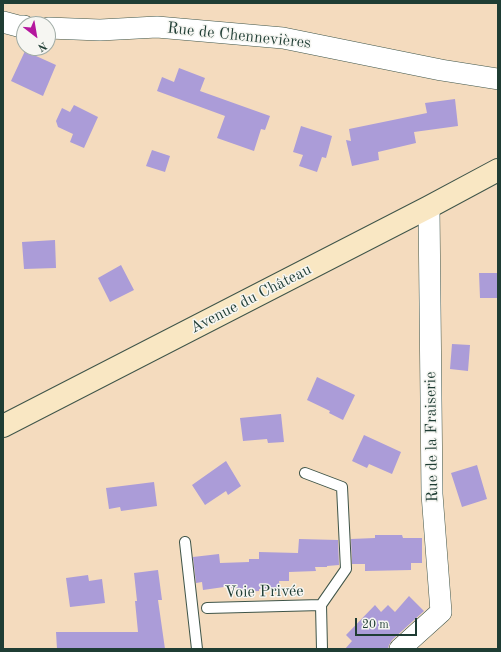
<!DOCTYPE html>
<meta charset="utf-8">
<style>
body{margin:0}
#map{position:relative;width:501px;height:652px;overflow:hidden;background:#f4dbbe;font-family:"Old Standard TT",serif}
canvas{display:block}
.frame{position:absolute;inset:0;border:4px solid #1f3d34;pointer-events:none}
.north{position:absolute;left:16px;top:16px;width:40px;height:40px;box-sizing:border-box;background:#f6f6f2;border:1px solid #a0aca6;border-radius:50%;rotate:149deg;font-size:11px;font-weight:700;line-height:16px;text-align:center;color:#1f3d34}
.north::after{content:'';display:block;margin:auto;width:14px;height:18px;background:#b5179e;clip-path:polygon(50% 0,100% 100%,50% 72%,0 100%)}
.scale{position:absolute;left:355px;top:618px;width:62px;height:18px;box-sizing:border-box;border:2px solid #1f3d34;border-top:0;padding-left:5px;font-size:12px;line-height:14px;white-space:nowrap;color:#1f3d34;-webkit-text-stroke:3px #f6f6f2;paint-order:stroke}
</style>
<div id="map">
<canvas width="501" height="652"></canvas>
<div class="frame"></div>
<div class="north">N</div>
<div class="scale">20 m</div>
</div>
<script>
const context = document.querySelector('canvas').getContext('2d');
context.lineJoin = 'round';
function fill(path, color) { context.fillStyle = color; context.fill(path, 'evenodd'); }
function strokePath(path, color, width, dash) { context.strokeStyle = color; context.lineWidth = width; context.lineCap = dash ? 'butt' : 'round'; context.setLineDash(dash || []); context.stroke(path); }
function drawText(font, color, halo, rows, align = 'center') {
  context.font = font + ' "Old Standard TT",serif'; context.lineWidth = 3; context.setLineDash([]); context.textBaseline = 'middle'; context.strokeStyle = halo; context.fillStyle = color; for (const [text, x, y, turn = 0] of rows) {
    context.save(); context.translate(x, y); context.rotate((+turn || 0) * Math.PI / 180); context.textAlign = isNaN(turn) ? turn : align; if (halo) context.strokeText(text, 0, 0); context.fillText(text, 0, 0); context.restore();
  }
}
const building = new Path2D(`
 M 25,51 L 56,65 L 43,96 L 11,81 Z
 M 179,68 L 205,78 L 200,91 L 270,116 L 265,130 L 261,129 L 254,151 L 217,138 L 225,116 L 157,91 L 162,77 L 174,82 Z
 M 455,99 L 458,126 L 414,132 L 416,143 L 378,152 L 379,160 L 352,166 L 346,140 L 351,141 L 349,129 L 427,113 L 425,103 Z
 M 74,105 L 98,117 L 84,148 L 70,142 L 73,134 L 58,127 L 56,121 L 62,108 L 70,112 Z
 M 301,126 L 332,136 L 326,158 L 322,157 L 317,172 L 299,166 L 303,155 L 293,152 Z
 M 152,150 L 170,156 L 165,172 L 146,166 Z
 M 55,240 L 56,268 L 24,269 L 22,242 Z
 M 121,265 L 134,290 L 110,302 L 98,278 Z
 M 479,273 L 498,273 L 498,298 L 480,298 Z
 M 452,344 L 470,345 L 468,371 L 450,369 Z
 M 317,377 L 355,395 L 343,420 L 329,413 L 330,411 L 307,400 Z
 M 281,414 L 284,442 L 268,443 L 267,439 L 243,441 L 240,418 Z
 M 364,435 L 401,452 L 392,474 L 369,464 L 367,468 L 352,461 Z
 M 226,461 L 241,486 L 228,495 L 226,491 L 205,505 L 192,485 Z
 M 477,465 L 487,499 L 462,507 L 451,473 Z
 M 154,482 L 157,506 L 121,511 L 120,507 L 109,509 L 106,488 Z
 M 375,535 L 402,535 L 403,538 L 422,538 L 422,563 L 411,563 L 411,570 L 365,571 L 365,564 L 352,564 L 351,539 L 375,538 Z
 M 299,539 L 338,540 L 339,565 L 327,566 L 327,567 L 315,567 L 316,571 L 289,572 L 289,581 L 279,581 L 280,588 L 259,589 L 259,591 L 240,592 L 240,588 L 231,588 L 231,586 L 203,590 L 202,582 L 196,583 L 193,557 L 219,554 L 220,563 L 249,562 L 249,559 L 259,559 L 259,552 L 298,553 Z
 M 158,570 L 162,600 L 158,600 L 165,649 L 57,649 L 56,632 L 138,632 L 135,601 L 137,601 L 134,573 Z
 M 88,575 L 89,581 L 102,579 L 105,603 L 70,607 L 66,578 Z
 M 409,596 L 424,611 L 392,640 L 389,645 L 388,649 L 345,649 L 352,641 L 346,635 L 375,605 L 381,612 L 388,605 L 395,612 Z`);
const service = new Path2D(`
 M 305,473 L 342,487 L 346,569 L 321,605 L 322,649
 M 185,542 L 197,649
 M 207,608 L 321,605`);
const minor = new Path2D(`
 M 3,22 L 18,26 L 24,26
 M 48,28 L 100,30 L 157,27 L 283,38 L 441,70 L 498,79
 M 400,649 L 441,612 L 432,494 L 429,207`);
const secondary = new Path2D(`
 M 3,426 L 429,207 L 498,170`);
const streetNames = [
 ["Rue de Chennevières",239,36,6],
 ["Avenue du Château",251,299,-27],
 ["Rue de la Fraiserie",432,437,-91],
 ["Voie Privée",264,592,-1]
];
fill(building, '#ab9cd8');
strokePath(service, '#3f5549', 12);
strokePath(minor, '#3f5549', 22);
strokePath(secondary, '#3f5549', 24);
strokePath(service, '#fff', 10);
strokePath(minor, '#fff', 21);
strokePath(secondary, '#f9e7c3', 22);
drawText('16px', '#1f3d34', '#f6f6f2', streetNames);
</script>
